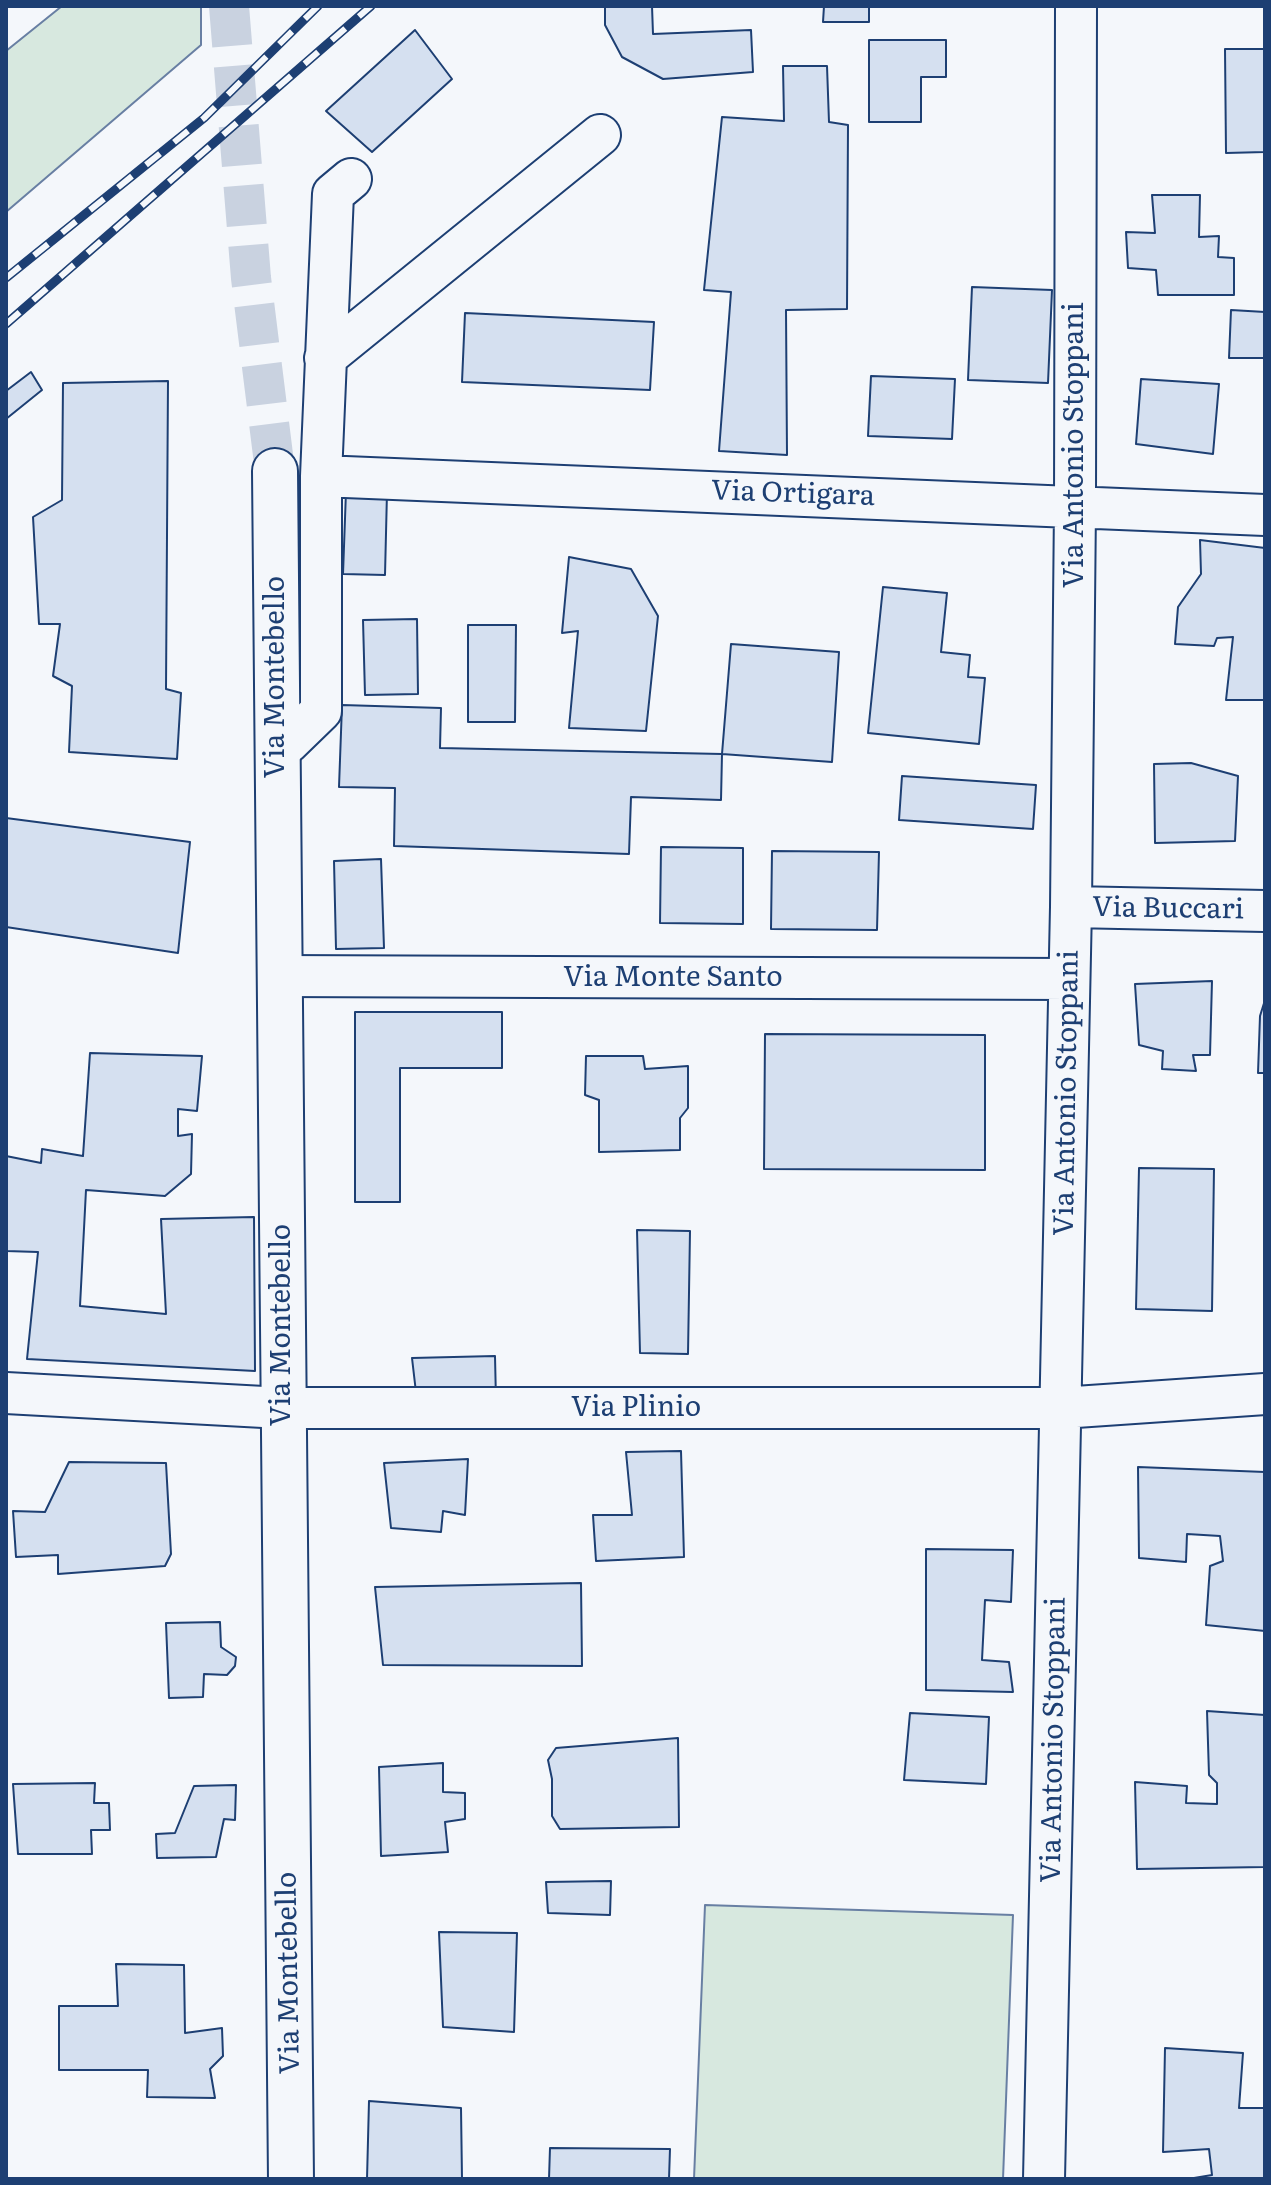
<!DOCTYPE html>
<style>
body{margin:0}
#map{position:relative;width:1271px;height:2185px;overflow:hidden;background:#f4f7fb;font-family:Literata,serif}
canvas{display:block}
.frame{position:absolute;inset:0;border:8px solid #1d3f73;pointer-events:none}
</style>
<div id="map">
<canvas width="1271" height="2185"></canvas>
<div class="frame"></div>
</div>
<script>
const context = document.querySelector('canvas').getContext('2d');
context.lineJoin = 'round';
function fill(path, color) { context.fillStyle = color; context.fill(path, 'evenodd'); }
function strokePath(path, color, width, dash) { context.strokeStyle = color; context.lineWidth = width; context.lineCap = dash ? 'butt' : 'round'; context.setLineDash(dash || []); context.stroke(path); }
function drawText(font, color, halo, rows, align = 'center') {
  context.font = font + ' Literata,serif'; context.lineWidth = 6; context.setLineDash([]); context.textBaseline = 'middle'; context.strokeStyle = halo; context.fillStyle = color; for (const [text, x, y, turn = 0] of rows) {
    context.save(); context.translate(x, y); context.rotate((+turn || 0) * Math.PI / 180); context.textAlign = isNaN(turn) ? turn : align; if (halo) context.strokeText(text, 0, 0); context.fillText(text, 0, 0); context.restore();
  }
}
const green = new Path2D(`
 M 62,6 L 201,6 L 201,45 L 6,212 L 6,51 Z
 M 705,1905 L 1013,1915 L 1003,2179 L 694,2179 Z`);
const building = new Path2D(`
 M 605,6 L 652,6 L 653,34 L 751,30 L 753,72 L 663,79 L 622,57 L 605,25 Z
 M 824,6 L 869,6 L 869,22 L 823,22 Z
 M 415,30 L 452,79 L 372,152 L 326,111 Z
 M 869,40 L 946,40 L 946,77 L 921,77 L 921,122 L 869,122 Z
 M 1225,49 L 1265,49 L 1265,152 L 1226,153 Z
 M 783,66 L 827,66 L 829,122 L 848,125 L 847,309 L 786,310 L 787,455 L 719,451 L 731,292 L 704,290 L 722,117 L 784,121 Z
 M 1152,195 L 1200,195 L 1199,237 L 1219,236 L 1218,257 L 1234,258 L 1234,295 L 1158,295 L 1156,270 L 1128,268 L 1126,232 L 1155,233 Z
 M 972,287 L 1052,290 L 1048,383 L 968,380 Z
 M 1231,310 L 1265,312 L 1265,358 L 1229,358 Z
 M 465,313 L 654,322 L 650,390 L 462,382 Z
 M 31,372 L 42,390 L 6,419 L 6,391 Z
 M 871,376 L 955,379 L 952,439 L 868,436 Z
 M 1141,379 L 1219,384 L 1213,454 L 1136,444 Z
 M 168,381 L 166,689 L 181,693 L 177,759 L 69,752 L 72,686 L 53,676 L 60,624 L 39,624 L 33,517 L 62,500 L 63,383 Z
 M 346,491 L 387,492 L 385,575 L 343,574 Z
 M 1200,540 L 1265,548 L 1265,700 L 1226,700 L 1233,637 L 1217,638 L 1214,646 L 1175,644 L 1178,607 L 1201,574 Z
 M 569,557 L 631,569 L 658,616 L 646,731 L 569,728 L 578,631 L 562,633 Z
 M 883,587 L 947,593 L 941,652 L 970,655 L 968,677 L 985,678 L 979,744 L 868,733 Z
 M 417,619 L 418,694 L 365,695 L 363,620 Z
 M 468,625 L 516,625 L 515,722 L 468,722 Z
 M 731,644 L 839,652 L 832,762 L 722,754 Z
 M 342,705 L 441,708 L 440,748 L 722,754 L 721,800 L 631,797 L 629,854 L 394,846 L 395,788 L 339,787 Z
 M 1191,763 L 1238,776 L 1235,841 L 1155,843 L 1154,764 Z
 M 902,776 L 1036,785 L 1033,829 L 899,820 Z
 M 6,818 L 190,842 L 178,953 L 6,927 Z
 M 661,847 L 743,848 L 743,924 L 660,923 Z
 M 772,851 L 879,852 L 877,930 L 771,929 Z
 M 381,859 L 384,948 L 336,949 L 334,861 Z
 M 1212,981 L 1210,1055 L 1193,1055 L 1196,1071 L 1162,1069 L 1163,1051 L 1139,1045 L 1135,984 Z
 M 1265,1000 L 1265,1073 L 1258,1073 L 1260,1016 Z
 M 355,1012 L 502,1012 L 502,1068 L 400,1068 L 400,1202 L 355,1202 Z
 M 765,1034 L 985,1035 L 985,1170 L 764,1169 Z
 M 90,1053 L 202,1056 L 197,1111 L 178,1109 L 178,1136 L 192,1134 L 191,1174 L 165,1196 L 86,1190 L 80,1306 L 166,1314 L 161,1219 L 254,1217 L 255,1371 L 27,1359 L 38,1252 L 6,1251 L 6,1156 L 41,1163 L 42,1149 L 83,1156 Z
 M 586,1056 L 643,1056 L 645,1069 L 688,1066 L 688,1108 L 680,1118 L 680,1150 L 599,1152 L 599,1100 L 585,1095 Z
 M 1139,1168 L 1214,1169 L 1212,1311 L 1136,1309 Z
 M 637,1230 L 690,1231 L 688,1354 L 640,1353 Z
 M 495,1356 L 496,1401 L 417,1401 L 412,1358 Z
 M 681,1451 L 684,1557 L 596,1561 L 593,1515 L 632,1515 L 626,1452 Z
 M 468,1459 L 465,1515 L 443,1511 L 441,1532 L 391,1528 L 384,1463 Z
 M 69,1462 L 166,1463 L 171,1554 L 165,1566 L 58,1574 L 58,1555 L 16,1557 L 13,1511 L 45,1512 Z
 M 1138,1467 L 1265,1472 L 1265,1631 L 1206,1625 L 1210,1566 L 1223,1561 L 1220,1536 L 1187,1534 L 1186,1562 L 1139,1558 Z
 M 926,1549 L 1013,1550 L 1011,1602 L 985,1600 L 982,1660 L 1009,1662 L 1013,1692 L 926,1690 Z
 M 581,1583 L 582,1666 L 383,1665 L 375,1587 Z
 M 220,1622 L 221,1647 L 236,1657 L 235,1666 L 227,1675 L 204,1674 L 203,1697 L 169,1698 L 166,1623 Z
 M 1207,1711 L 1265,1715 L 1265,1867 L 1137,1869 L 1135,1782 L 1187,1786 L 1186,1803 L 1217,1804 L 1217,1783 L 1209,1775 Z
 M 910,1713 L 989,1717 L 986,1784 L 904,1780 Z
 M 678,1738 L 679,1827 L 560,1829 L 552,1816 L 552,1779 L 548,1760 L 556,1748 Z
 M 443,1763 L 443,1792 L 465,1793 L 465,1819 L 445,1822 L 448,1852 L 381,1856 L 379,1767 Z
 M 95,1783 L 94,1803 L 109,1803 L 110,1830 L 91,1830 L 92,1854 L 18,1854 L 13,1784 Z
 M 236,1785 L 235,1820 L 224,1819 L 216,1857 L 157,1858 L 156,1834 L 175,1833 L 194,1786 Z
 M 611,1881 L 610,1915 L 548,1913 L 546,1882 Z
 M 439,1932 L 517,1933 L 514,2032 L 443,2027 Z
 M 116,1964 L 184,1965 L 185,2033 L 222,2028 L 223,2056 L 210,2069 L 215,2098 L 147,2097 L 148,2070 L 59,2070 L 59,2006 L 118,2006 Z
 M 1165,2048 L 1243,2053 L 1239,2108 L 1265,2108 L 1265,2179 L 1188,2179 L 1212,2175 L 1209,2149 L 1163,2152 Z
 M 369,2101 L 461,2108 L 462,2179 L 367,2179 Z
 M 550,2148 L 670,2149 L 669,2179 L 549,2179 Z`);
const streetTunnel = new Path2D(`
 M 229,6 L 251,278 L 275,471`);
const street = new Path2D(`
 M 325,358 L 600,135
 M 321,476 L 1265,515
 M 288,743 L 321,711 L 321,476 L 333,194 L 351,179
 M 1071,907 L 1265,911
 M 278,976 L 1068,979
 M 6,1393 L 282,1408 L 1061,1408 L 1265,1394
 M 1044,2179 L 1071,907 L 1075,506 L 1076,6`);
const secondary = new Path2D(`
 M 275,471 L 291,2179`);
const rail = new Path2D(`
 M 6,278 L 204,118 L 318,6
 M 6,324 L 371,6`);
const streetNames = [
 ["Via Antonio Stoppani",1075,445,-90],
 ["Via Ortigara",793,494,2],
 ["Via Montebello",276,677,-90],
 ["Via Buccari",1168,909,1],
 ["Via Monte Santo",673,978],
 ["Via Antonio Stoppani",1067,1093,-89],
 ["Via Montebello",282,1325,-90],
 ["Via Plinio",636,1408],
 ["Via Antonio Stoppani",1054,1740,-89],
 ["Via Montebello",289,1973,-91]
];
fill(green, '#d7e8df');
strokePath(green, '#687fa3', 2);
fill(building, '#d5e0f0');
strokePath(building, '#1d3f73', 2);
strokePath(streetTunnel, '#c9d2e0', 40, [40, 20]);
strokePath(street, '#1d3f73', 44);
strokePath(secondary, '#1d3f73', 48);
strokePath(street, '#f4f7fb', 40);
strokePath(secondary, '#f4f7fb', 44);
strokePath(rail, '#1d3f73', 9);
strokePath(rail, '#f4f7fb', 6, [18]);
drawText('28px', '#1d3f73', '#f4f7fb', streetNames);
</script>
